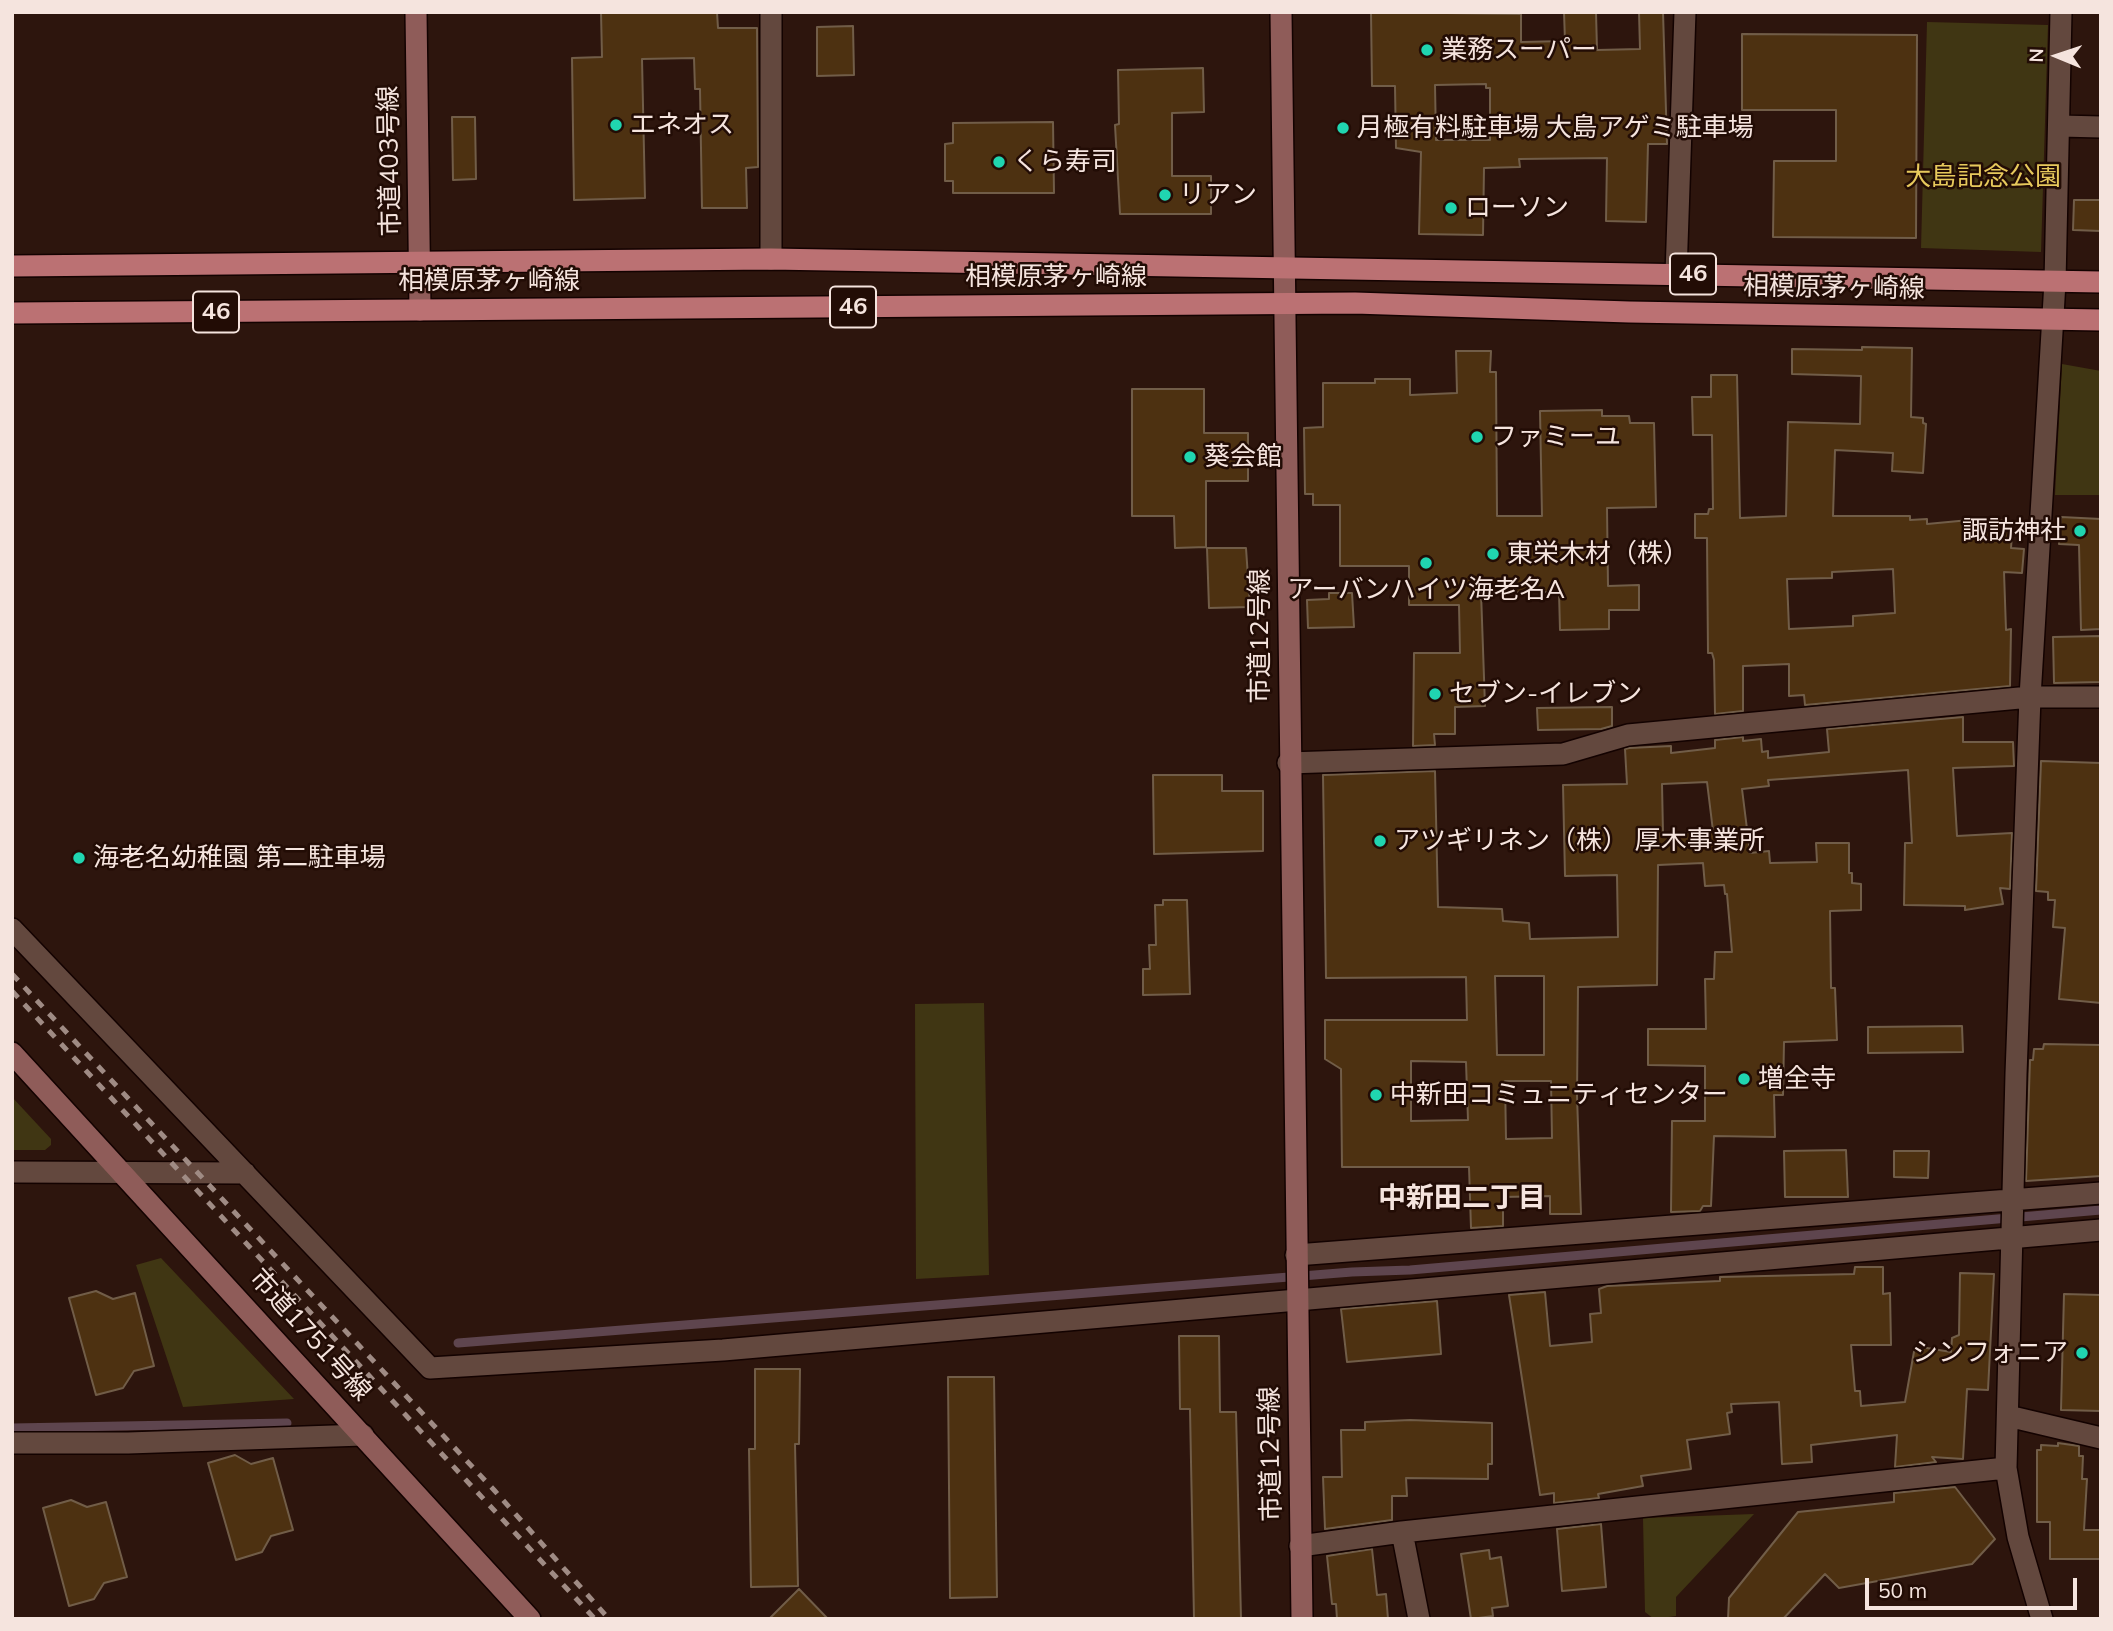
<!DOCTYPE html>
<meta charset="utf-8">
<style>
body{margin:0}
#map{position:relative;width:2113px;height:1631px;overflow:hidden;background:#2d150d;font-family:Mulish,sans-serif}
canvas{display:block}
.frame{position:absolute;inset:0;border:14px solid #f5e4de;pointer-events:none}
.north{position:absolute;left:2022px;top:21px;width:70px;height:70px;-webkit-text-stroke:5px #220c05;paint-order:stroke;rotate:272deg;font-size:19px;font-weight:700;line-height:28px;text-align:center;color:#f5e4de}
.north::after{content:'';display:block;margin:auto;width:24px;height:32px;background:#f5e4de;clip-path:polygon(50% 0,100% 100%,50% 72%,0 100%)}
.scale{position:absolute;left:1865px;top:1578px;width:212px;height:32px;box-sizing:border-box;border:4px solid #f5e4de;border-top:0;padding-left:9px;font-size:21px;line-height:24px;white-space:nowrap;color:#f5e4de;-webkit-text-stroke:5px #220c05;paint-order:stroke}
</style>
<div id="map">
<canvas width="2113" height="1631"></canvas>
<div class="frame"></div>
<div class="north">N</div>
<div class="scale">50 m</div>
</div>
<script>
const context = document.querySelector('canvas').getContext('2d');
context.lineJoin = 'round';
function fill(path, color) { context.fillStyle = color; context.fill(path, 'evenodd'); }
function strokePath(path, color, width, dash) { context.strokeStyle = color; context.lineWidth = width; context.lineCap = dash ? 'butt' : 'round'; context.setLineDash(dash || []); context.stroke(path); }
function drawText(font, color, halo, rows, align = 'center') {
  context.font = font + ' Mulish,"Noto Sans JP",sans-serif'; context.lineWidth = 5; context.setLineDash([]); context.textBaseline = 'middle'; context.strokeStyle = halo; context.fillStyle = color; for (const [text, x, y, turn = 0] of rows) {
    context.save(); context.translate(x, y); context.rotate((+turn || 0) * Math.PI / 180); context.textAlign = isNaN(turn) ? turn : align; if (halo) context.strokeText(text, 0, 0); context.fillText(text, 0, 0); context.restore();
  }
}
const green = new Path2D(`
 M 1927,22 L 2048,25 L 2041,252 L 1921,248 Z
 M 2062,364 L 2101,371 L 2101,495 L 2055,495 Z
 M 984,1003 L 989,1275 L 916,1279 L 915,1004 Z
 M 12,1097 L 51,1139 L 51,1145 L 45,1150 L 12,1150 Z
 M 161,1258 L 294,1399 L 183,1407 L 136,1265 Z
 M 1754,1514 L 1676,1597 L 1676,1616 L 1654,1619 L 1645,1612 L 1643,1518 Z`);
const stream = new Path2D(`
 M 458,1343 L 1352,1272 L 1410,1270 L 2101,1210
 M 12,1428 L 287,1423`);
const building = new Path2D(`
 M 601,12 L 717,12 L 718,28 L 757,28 L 758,167 L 746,168 L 747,208 L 702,208 L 700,89 L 695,89 L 694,58 L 642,59 L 645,198 L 574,200 L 572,58 L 602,57 Z
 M 1371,12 L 1521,14 L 1521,42 L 1565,41 L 1564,12 L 1596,12 L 1597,50 L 1640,49 L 1639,12 L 1663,12 L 1667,144 L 1648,144 L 1646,222 L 1606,221 L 1607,158 L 1519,159 L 1520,167 L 1484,168 L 1483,235 L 1419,234 L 1421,152 L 1396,148 L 1395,86 L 1372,86 ZM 1486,84 L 1486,88 L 1490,88 L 1490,140 L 1436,140 L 1435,85 Z
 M 853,26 L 854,75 L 817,76 L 817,27 Z
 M 1742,34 L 1917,35 L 1916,238 L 1773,237 L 1774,161 L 1836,161 L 1836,110 L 1742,110 Z
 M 1203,68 L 1204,112 L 1172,113 L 1172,176 L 1211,176 L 1211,214 L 1120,214 L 1115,125 L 1119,124 L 1118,70 Z
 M 452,117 L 475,117 L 476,179 L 453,180 Z
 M 1053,122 L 1054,193 L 953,193 L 953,181 L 945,181 L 945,144 L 953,143 L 953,123 Z
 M 2074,200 L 2101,200 L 2101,231 L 2073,230 Z
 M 1862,347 L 1912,348 L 1911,417 L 1923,418 L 1923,423 L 1926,424 L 1923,473 L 1892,471 L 1893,453 L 1835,450 L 1833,516 L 1910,516 L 1910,520 L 1927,519 L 1927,524 L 1980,519 L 2013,521 L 2011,548 L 2024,549 L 2022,573 L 2004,572 L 2006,630 L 2011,629 L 2010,686 L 1805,705 L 1804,695 L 1789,696 L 1789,664 L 1743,666 L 1743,711 L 1715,714 L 1714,660 L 1712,653 L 1708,653 L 1707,538 L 1695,538 L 1695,514 L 1708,514 L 1709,509 L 1713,509 L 1712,435 L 1693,435 L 1692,397 L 1711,397 L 1711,375 L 1737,375 L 1740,518 L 1786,516 L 1788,422 L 1860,424 L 1861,376 L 1792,374 L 1792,349 L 1862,350 ZM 1893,569 L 1895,613 L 1853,616 L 1853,626 L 1789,629 L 1787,579 L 1832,578 L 1832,572 Z
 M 1456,351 L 1491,351 L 1490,372 L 1496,372 L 1497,516 L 1542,516 L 1540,411 L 1602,410 L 1602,416 L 1629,416 L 1630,423 L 1654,423 L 1656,507 L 1607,508 L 1608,586 L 1639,585 L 1639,610 L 1609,610 L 1609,629 L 1560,630 L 1559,592 L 1481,592 L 1485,706 L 1455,707 L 1455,734 L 1434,734 L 1435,745 L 1413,746 L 1414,653 L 1460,653 L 1459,605 L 1409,605 L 1409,566 L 1340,566 L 1340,505 L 1313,505 L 1313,494 L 1305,494 L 1304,428 L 1323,427 L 1323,383 L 1375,383 L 1375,379 L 1410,379 L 1410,395 L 1457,393 Z
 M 1132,389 L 1204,389 L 1204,433 L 1248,433 L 1248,481 L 1206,481 L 1206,547 L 1175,548 L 1174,516 L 1132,516 Z
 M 2061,517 L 2101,519 L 2101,629 L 2081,630 L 2079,545 L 2059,544 Z
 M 1207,548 L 1246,548 L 1250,607 L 1209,608 Z
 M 1329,593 L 1352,593 L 1354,627 L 1308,628 L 1307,600 L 1329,599 Z
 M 2101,636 L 2101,682 L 2054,683 L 2053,637 Z
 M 1612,707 L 1612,726 L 1601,729 L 1538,730 L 1537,708 Z
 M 1963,717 L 1963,742 L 2013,742 L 2014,766 L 1953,768 L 1957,836 L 2012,833 L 2010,889 L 2000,888 L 2003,904 L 1965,910 L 1965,906 L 1904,905 L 1905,843 L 1912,843 L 1908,770 L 1768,780 L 1769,786 L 1742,789 L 1750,853 L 1769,851 L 1770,863 L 1817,862 L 1816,843 L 1849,843 L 1849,873 L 1852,873 L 1852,883 L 1861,884 L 1861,910 L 1830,911 L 1831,988 L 1835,988 L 1837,1040 L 1784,1042 L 1783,1095 L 1774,1095 L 1775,1137 L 1714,1136 L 1711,1206 L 1703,1206 L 1700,1211 L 1671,1212 L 1672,1121 L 1705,1121 L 1705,1066 L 1648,1065 L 1648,1029 L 1706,1029 L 1705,979 L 1714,979 L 1715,952 L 1732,952 L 1727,894 L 1725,894 L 1724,885 L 1705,886 L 1703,863 L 1658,865 L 1657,985 L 1578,987 L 1577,1096 L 1581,1214 L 1550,1214 L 1550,1196 L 1503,1197 L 1503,1226 L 1471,1228 L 1469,1167 L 1342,1167 L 1341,1069 L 1325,1059 L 1325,1020 L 1467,1020 L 1466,977 L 1326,978 L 1323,775 L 1435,771 L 1438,907 L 1502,909 L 1503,921 L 1529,923 L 1530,939 L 1618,937 L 1617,875 L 1565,876 L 1563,785 L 1627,784 L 1625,749 L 1629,748 L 1671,746 L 1671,753 L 1715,748 L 1715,740 L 1743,737 L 1743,741 L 1761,739 L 1762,752 L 1768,751 L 1768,758 L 1829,752 L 1827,729 ZM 1707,782 L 1713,831 L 1663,834 L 1662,784 ZM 1495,976 L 1544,976 L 1544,1055 L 1497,1055 ZM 1411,1061 L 1466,1062 L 1468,1120 L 1411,1121 ZM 1505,1081 L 1551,1081 L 1552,1138 L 1506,1139 Z
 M 2041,761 L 2101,763 L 2101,1003 L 2059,999 L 2065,928 L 2053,927 L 2055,900 L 2048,900 L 2048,892 L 2036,891 Z
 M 1153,775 L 1222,775 L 1222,791 L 1263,791 L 1263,851 L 1154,854 Z
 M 1163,900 L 1187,900 L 1190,994 L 1143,995 L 1143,969 L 1150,969 L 1149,945 L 1156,945 L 1155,905 L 1163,905 Z
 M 1962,1026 L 1963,1052 L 1868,1053 L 1868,1027 Z
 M 2044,1044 L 2101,1045 L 2101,1176 L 2026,1181 L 2030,1060 L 2033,1060 L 2034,1049 L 2043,1049 Z
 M 1846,1150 L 1848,1197 L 1785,1197 L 1784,1151 Z
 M 1894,1151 L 1929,1151 L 1928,1178 L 1894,1177 Z
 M 1855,1267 L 1883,1267 L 1883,1294 L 1890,1293 L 1891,1345 L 1851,1345 L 1855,1391 L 1860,1391 L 1861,1406 L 1905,1402 L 1915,1346 L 1951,1352 L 1952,1338 L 1959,1335 L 1960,1273 L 1994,1274 L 1988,1390 L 1967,1389 L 1963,1459 L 1932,1457 L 1936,1462 L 1895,1467 L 1897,1435 L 1811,1445 L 1812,1462 L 1782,1464 L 1779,1402 L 1731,1404 L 1732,1412 L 1727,1413 L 1730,1434 L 1687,1440 L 1691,1469 L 1641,1476 L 1643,1486 L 1598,1494 L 1599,1498 L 1554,1503 L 1554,1493 L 1540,1495 L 1509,1295 L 1545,1292 L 1550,1346 L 1592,1342 L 1590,1314 L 1601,1313 L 1599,1289 L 1607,1286 L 1720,1281 L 1720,1277 L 1854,1274 Z
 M 96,1291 L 113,1299 L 135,1293 L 154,1366 L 134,1371 L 123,1388 L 96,1395 L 69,1298 Z
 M 2064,1294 L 2101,1295 L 2101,1411 L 2061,1410 Z
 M 1437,1301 L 1441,1354 L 1347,1362 L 1341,1309 Z
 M 1179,1336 L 1219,1336 L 1220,1412 L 1236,1412 L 1241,1619 L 1194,1619 L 1190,1409 L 1180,1409 Z
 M 755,1369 L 800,1369 L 799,1444 L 795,1444 L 798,1586 L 751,1587 L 749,1449 L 755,1449 Z
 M 948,1377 L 994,1377 L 997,1597 L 950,1598 Z
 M 1410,1420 L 1492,1423 L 1492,1464 L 1488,1464 L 1488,1479 L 1406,1478 L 1407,1496 L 1392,1496 L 1392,1520 L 1325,1529 L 1323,1477 L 1342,1477 L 1341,1430 L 1365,1430 L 1365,1422 Z
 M 2058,1443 L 2079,1446 L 2079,1456 L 2083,1456 L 2082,1479 L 2087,1479 L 2084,1530 L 2101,1530 L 2101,1559 L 2050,1559 L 2050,1522 L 2037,1522 L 2037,1450 L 2041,1450 L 2041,1445 L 2058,1446 Z
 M 235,1455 L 251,1464 L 273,1458 L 293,1530 L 271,1536 L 262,1552 L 236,1560 L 208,1463 Z
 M 1955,1487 L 1995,1539 L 1972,1564 L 1839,1588 L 1825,1574 L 1783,1619 L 1728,1619 L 1729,1598 L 1798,1512 L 1894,1502 L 1894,1493 Z
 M 71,1500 L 87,1507 L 106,1502 L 127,1577 L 104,1583 L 94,1599 L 69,1606 L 43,1508 Z
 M 1601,1524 L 1606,1587 L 1562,1591 L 1557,1529 Z
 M 1372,1549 L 1377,1595 L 1386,1594 L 1388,1619 L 1337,1619 L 1336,1604 L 1332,1604 L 1327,1556 Z
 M 1489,1550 L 1490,1559 L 1501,1557 L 1508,1606 L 1492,1608 L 1493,1616 L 1471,1619 L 1461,1554 Z
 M 799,1589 L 828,1619 L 769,1619 Z`);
const street = new Path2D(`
 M 771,12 L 771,259
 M 2060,126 L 2101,127
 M 1676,274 L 1685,12
 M 1288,763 L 1563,754 L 1628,735 L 2030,697 L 2101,697
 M 12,929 L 430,1368 L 723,1350 L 2101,1230
 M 12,1172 L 245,1173
 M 1296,1255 L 2101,1193
 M 2008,1416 L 2101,1438
 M 12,1443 L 128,1443 L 363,1435
 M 1402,1532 L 1419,1619
 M 1300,1546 L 1402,1532 L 2006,1468
 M 2042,1619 L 2018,1537 L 2006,1468 L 2016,1074 L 2030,697 L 2055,282 L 2061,12`);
const secondary = new Path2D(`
 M 416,12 L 420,310
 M 1281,12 L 1302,1619
 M 12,1053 L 530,1619`);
const primary = new Path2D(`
 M 12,266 L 771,259 L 2101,282
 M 12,313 L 1355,303 L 1629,312 L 2101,320`);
const rail = new Path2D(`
 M 12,974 L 494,1490 L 609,1619
 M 12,991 L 595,1619`);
const markers = [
 [1427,50,7,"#20d5b0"],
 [616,125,7,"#20d5b0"],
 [1343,128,7,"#20d5b0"],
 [999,162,7,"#20d5b0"],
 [1165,195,7,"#20d5b0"],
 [1451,208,7,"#20d5b0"],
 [1477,437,7,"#20d5b0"],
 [1190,457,7,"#20d5b0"],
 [2080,531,7,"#20d5b0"],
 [1493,554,7,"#20d5b0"],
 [1426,563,7,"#20d5b0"],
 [1435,694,7,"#20d5b0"],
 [1380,841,7,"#20d5b0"],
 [79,858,7,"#20d5b0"],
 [1744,1079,7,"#20d5b0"],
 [1376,1095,7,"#20d5b0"],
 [2082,1353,7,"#20d5b0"]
];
const shields = [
 [1693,274,46],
 [853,307,46],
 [216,312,46]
];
const shieldNames = [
 ["46",1693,274],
 ["46",853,307],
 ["46",216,312]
];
const poiNames = [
 ["業務スーパー",1441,50],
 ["エネオス",630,125],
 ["月極有料駐車場 大島アゲミ駐車場",1357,128],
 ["くら寿司",1013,162],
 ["リアン",1179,195],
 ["ローソン",1465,208],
 ["ファミーユ",1491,437],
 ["葵会館",1204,457],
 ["諏訪神社",2066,531,"right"],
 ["東栄木材（株）",1507,554],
 ["アーバンハイツ海老名A",1426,590,"center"],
 ["セブン-イレブン",1449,694],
 ["アツギリネン（株） 厚木事業所",1394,841],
 ["海老名幼稚園 第二駐車場",93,858],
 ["増全寺",1758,1079],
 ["中新田コミュニティセンター",1390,1095],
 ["シンフォニア",2068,1353,"right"]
];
const streetNames = [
 ["市道403号線",390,161,-91],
 ["相模原茅ヶ崎線",1056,277],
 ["相模原茅ヶ崎線",489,281],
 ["相模原茅ヶ崎線",1834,288,1],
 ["市道12号線",1260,636,-90],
 ["市道1751号線",310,1335,48],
 ["市道12号線",1271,1454,-91]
];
const parkNames = [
 ["大島記念公園",1983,177]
];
const neighbourhoodNames = [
 ["中新田二丁目",1462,1199]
];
fill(green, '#403613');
strokePath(stream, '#5e454e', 9);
fill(building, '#4d3111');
strokePath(building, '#715d48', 2);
strokePath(street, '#130200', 24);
strokePath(secondary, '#130200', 24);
strokePath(primary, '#130200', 24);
strokePath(street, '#63483e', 21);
strokePath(secondary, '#8f5c59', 21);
strokePath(primary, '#bb7173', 21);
strokePath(rail, '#9f8b84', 5, [9, 9]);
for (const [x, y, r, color] of markers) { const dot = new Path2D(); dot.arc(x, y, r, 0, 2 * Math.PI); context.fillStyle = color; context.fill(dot); strokePath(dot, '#220c05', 2.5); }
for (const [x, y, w] of shields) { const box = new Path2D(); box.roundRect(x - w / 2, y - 20.5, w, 41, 5); context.fillStyle = '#220c05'; context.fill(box); strokePath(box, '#f5e4de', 2); }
drawText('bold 24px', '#f5e4de', null, shieldNames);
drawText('26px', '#f5e4de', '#220c05', poiNames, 'left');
drawText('26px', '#f5e4de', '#220c05', streetNames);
drawText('26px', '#e7c95c', '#220c05', parkNames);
drawText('bold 28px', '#f5e4de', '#220c05', neighbourhoodNames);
</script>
